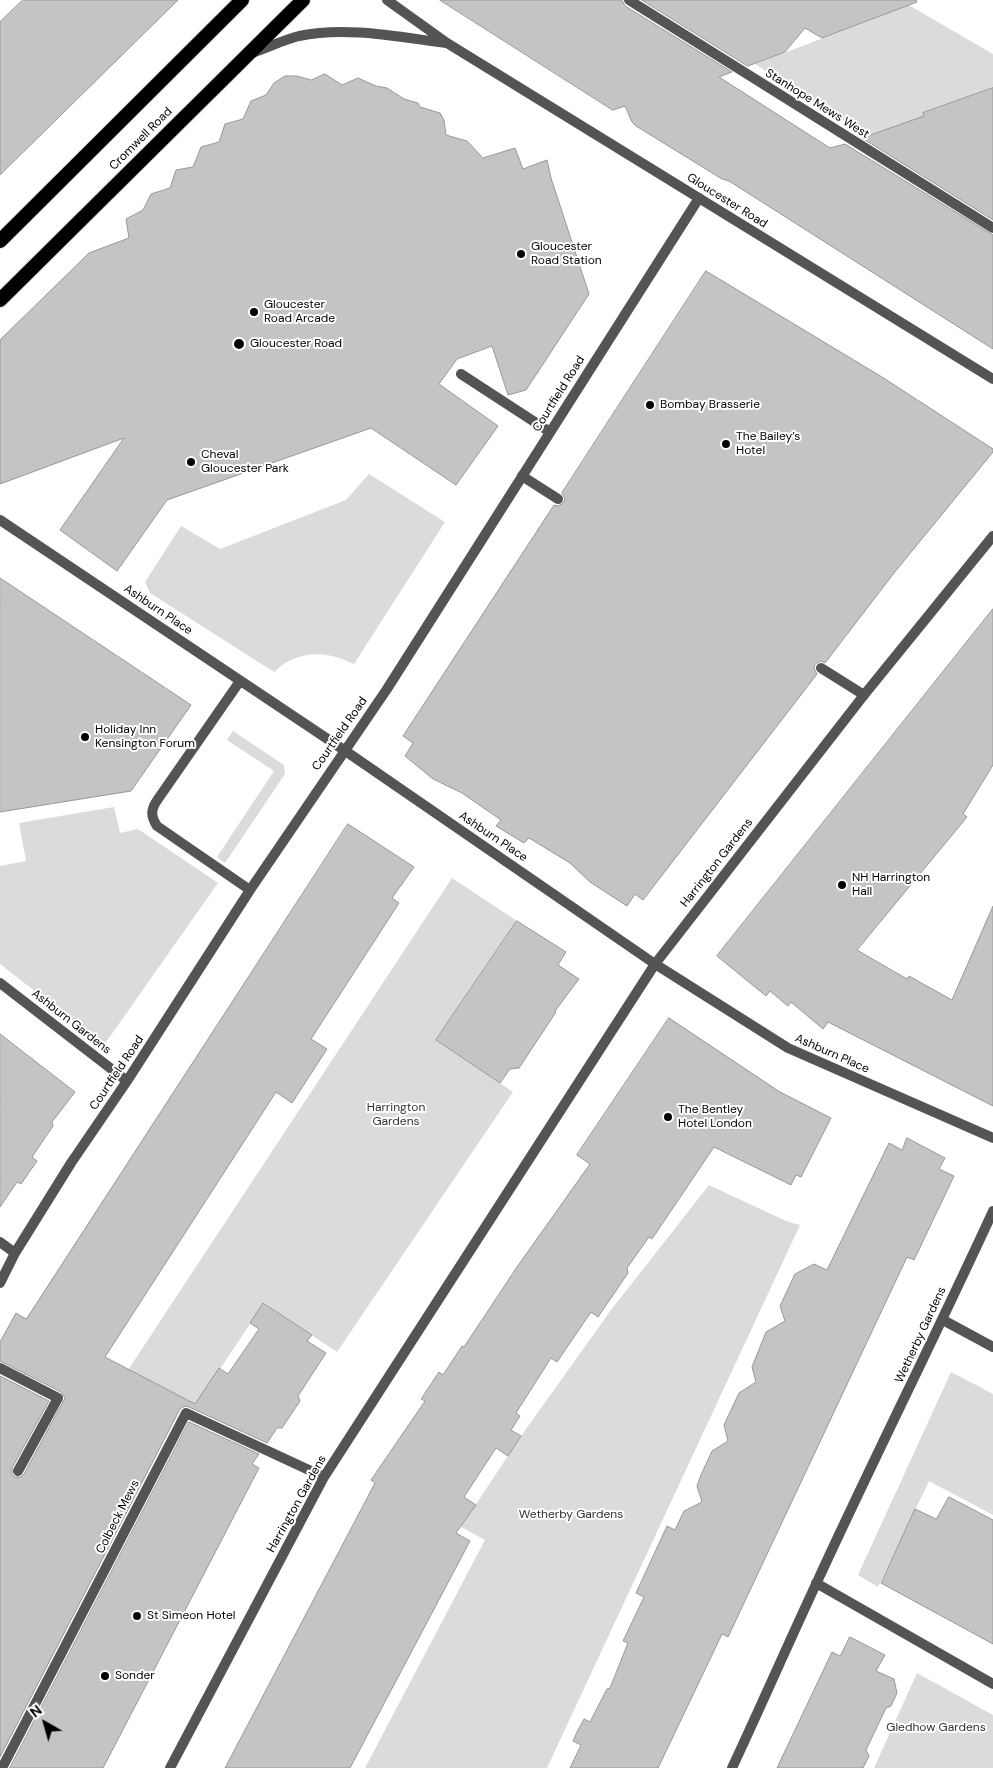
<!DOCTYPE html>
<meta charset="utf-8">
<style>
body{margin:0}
#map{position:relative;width:993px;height:1768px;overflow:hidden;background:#fff;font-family:"DM Sans",sans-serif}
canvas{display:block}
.north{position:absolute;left:20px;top:1698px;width:50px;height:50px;-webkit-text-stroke:4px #fff;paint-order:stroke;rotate:322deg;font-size:14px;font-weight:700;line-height:20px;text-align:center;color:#000}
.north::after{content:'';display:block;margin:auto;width:18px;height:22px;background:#000;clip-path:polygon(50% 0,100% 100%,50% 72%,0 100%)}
</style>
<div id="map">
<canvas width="993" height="1768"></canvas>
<div class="north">N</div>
</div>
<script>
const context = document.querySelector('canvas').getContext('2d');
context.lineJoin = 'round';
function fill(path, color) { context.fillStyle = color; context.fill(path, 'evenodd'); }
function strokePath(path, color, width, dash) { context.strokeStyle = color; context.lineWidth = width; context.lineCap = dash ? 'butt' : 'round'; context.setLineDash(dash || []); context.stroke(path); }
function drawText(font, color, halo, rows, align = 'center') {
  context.font = font + ' "DM Sans",sans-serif'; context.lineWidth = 4; context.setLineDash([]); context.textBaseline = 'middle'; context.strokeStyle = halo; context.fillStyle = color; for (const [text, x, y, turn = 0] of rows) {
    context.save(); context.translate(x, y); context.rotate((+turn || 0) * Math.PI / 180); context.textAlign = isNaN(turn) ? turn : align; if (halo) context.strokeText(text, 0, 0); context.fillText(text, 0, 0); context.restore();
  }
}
const green = new Path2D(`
 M 886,0 L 900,0 L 993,54 L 993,88 L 923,113 L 924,116 L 867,136 L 755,64 L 876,18 Z
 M 369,474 L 445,522 L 354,664 C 334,654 312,650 291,660 C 285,662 279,668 274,672 L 150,593 L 145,582 L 181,526 L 220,549 L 346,500 Z
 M 233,731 L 284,765 L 285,774 L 225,863 L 217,857 L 274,771 L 227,740 Z
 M 114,807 L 120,833 L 138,829 L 218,883 L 104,1045 L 0,964 L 0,866 L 26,861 L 19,823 Z
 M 452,878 L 517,921 L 436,1040 L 513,1092 L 337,1352 L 264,1303 L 196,1405 L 128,1370 Z
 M 709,1185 L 786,1221 L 800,1225 L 547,1768 L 365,1768 L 485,1540 L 461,1527 L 521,1436 L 611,1310 Z
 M 951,1372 L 993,1394 L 993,1515 L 929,1481 L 878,1587 L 858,1575 Z
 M 917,1673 L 993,1715 L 993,1768 L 874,1768 Z`);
const building = new Path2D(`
 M 23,0 L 178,0 L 0,175 L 0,22 Z
 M 440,0 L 622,0 L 625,6 L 732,72 L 719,77 L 830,148 L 845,144 L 993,235 L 993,349 L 729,181 L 722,179 L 636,126 L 632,122 L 625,106 L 613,110 Z
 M 642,0 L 916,0 L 917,2 L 822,38 L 805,28 L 785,52 L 748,66 Z
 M 325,74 L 342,85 L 358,78 L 376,86 L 387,88 L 404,99 L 418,103 L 420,107 L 440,113 L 444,120 L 446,135 L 467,141 L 483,158 L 515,148 L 523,169 L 547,160 L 551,178 L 589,294 L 526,390 L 508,395 L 492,346 L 457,359 L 439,384 L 498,426 L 456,485 L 371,428 L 167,500 L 117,571 L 60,530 L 124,438 L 0,484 L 0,340 L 89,253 L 129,238 L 126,219 L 143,210 L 151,194 L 170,188 L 176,170 L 193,167 L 201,147 L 219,142 L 225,124 L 243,119 L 251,101 L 266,95 L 274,83 L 285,76 L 297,76 L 311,80 Z
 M 993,88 L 993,220 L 862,138 L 924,116 L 923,113 Z
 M 706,271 L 882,377 L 993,449 L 993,452 L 894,573 L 825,663 L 821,661 L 815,664 L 814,668 L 817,674 L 643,900 L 635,894 L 627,906 L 590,882 L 570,863 L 529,838 L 524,843 L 496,826 L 501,820 L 462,793 L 433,779 L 405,756 L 413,743 L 403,736 L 554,505 L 558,506 L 563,503 L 565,499 L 562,493 Z
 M 0,578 L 191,705 L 131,791 L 0,812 Z
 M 993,609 L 993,765 L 963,814 L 967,817 L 857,950 L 907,979 L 909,976 L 952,1000 L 993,906 L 993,1106 L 828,1022 L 823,1029 L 791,1002 L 788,1006 L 770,991 L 766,996 L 717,956 Z
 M 348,824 L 414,867 L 392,898 L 399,903 L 311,1039 L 327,1049 L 292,1103 L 276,1092 L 105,1357 L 195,1404 L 219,1368 L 228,1374 L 259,1329 L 250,1323 L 263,1303 L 312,1335 L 307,1341 L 326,1353 L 298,1396 L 300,1401 L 282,1428 L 277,1428 L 267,1443 L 189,1407 L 185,1406 L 180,1409 L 0,1757 L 0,1376 L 49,1401 L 12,1468 L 12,1474 L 15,1477 L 21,1477 L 24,1474 L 65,1398 L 61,1392 L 0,1361 L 0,1342 L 16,1313 L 26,1319 Z
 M 517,921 L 566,952 L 558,965 L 579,979 L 555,1011 L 556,1012 L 519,1068 L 510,1069 L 500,1083 L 436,1040 Z
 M 669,1018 L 780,1092 L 831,1118 L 801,1177 L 796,1175 L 791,1185 L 714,1147 L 652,1239 L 649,1237 L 627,1268 L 628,1273 L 598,1317 L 591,1312 L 557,1362 L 551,1358 L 516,1413 L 520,1416 L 511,1430 L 521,1436 L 508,1456 L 496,1448 L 464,1497 L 476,1505 L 456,1533 L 470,1541 L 350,1768 L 225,1768 L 375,1483 L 371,1480 L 425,1401 L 421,1399 L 439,1372 L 443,1375 L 462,1346 L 464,1347 L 517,1267 L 590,1164 L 577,1155 Z
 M 0,1034 L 75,1092 L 52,1122 L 53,1126 L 32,1157 L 37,1161 L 21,1184 L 17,1182 L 0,1207 Z
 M 907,1138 L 945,1158 L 939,1169 L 954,1176 L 914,1260 L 907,1257 L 728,1637 L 722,1634 L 658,1768 L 570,1768 L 581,1745 L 573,1741 L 577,1732 L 584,1719 L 590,1722 L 607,1689 L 610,1688 L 628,1643 L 623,1641 L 644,1597 L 636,1593 L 667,1526 L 675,1530 L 684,1511 L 702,1502 L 697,1486 L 701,1475 L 712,1451 L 728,1441 L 724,1425 L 739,1393 L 756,1382 L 752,1367 L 766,1332 L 785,1321 L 780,1306 L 795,1274 L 814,1264 L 827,1270 L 889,1143 L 902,1150 Z
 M 189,1422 L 259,1454 L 252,1464 L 259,1468 L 103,1768 L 10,1768 Z
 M 949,1497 L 993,1520 L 993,1644 L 881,1583 L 915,1509 L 936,1519 Z
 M 850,1637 L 885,1655 L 876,1671 L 894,1679 L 897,1693 L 891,1706 L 886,1708 L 866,1750 L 869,1756 L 863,1768 L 777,1768 L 832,1652 L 840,1656 Z`);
const service = new Path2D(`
 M 629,0 L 993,228
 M 461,374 L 550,432
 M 522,476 L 558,499
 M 821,668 L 864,695
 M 240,681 L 158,799 C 151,809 150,815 157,826 L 250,890`);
const minor = new Path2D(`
 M 0,520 L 344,750 L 655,964 L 788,1048 L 993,1138
 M 0,983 L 127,1081
 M 0,1242 L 15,1253
 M 0,1283 L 15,1253 L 71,1163 L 127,1081 L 250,890 L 387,689 L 699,198
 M 943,1320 L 993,1347
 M 0,1368 L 58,1398 L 18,1471
 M 816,1583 L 993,1684
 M 2,1768 L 186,1413 L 324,1477
 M 170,1768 L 324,1477 L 655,964 L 864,695 L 993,536
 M 732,1768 C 761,1706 788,1644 817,1582 C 874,1458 936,1335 993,1211`);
const tertiary = new Path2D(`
 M 387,0 L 447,43 L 993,379
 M 252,53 C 267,48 283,40 299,36 C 347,26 398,37 446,43`);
const trunk = new Path2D(`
 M 0,241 L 242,0
 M 0,300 L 303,0`);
const markers = [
 [521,254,5,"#000"],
 [254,312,5,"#000"],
 [239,344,6,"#000"],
 [650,405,5,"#000"],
 [726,444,5,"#000"],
 [191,462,5,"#000"],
 [85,737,5,"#000"],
 [842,885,5,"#000"],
 [668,1117,5,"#000"],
 [137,1616,5,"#000"],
 [105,1676,5,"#000"]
];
const streetNames = [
 ["Stanhope Mews West",817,104,32],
 ["Cromwell Road",141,139,-45],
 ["Gloucester Road",727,201,32],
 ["Courtfield Road",559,394,-58],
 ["Ashburn Place",158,610,34],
 ["Courtfield Road",340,734,-55],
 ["Ashburn Place",493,837,34],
 ["Harrington Gardens",717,863,-52],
 ["Ashburn Gardens",71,1022,38],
 ["Ashburn Place",832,1054,24],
 ["Courtfield Road",117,1073,-56],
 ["Wetherby Gardens",921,1335,-65],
 ["Harrington Gardens",297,1504,-61],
 ["Colbeck Mews",118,1517,-63]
];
const poiNames = [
 ["Gloucester",531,247],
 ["Road Station",531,261],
 ["Gloucester",264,305],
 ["Road Arcade",264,319],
 ["Gloucester Road",250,344],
 ["Bombay Brasserie",660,405],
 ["The Bailey’s",736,437],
 ["Hotel",736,451],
 ["Cheval",201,455],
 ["Gloucester Park",201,469],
 ["Holiday Inn",95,730],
 ["Kensington Forum",95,744],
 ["NH Harrington",852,878],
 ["Hall",852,892],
 ["The Bentley",678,1110],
 ["Hotel London",678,1124],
 ["St Simeon Hotel",147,1616],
 ["Sonder",115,1676]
];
const parkNames = [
 ["Harrington",396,1108],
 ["Gardens",396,1122],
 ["Wetherby Gardens",571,1515],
 ["Gledhow Gardens",936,1728]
];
fill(green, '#dbdbdb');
fill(building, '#c4c4c4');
strokePath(building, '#989898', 1);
strokePath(trunk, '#dbdbdb', 16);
strokePath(service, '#545454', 10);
strokePath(minor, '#545454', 10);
strokePath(tertiary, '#545454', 10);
strokePath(trunk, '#000', 14);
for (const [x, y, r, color] of markers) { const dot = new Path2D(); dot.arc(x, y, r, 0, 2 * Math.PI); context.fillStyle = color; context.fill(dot); strokePath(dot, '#fff', 2); }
drawText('12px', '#000', '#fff', streetNames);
drawText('12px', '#000', '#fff', poiNames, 'left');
drawText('12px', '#323232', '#fff', parkNames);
</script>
